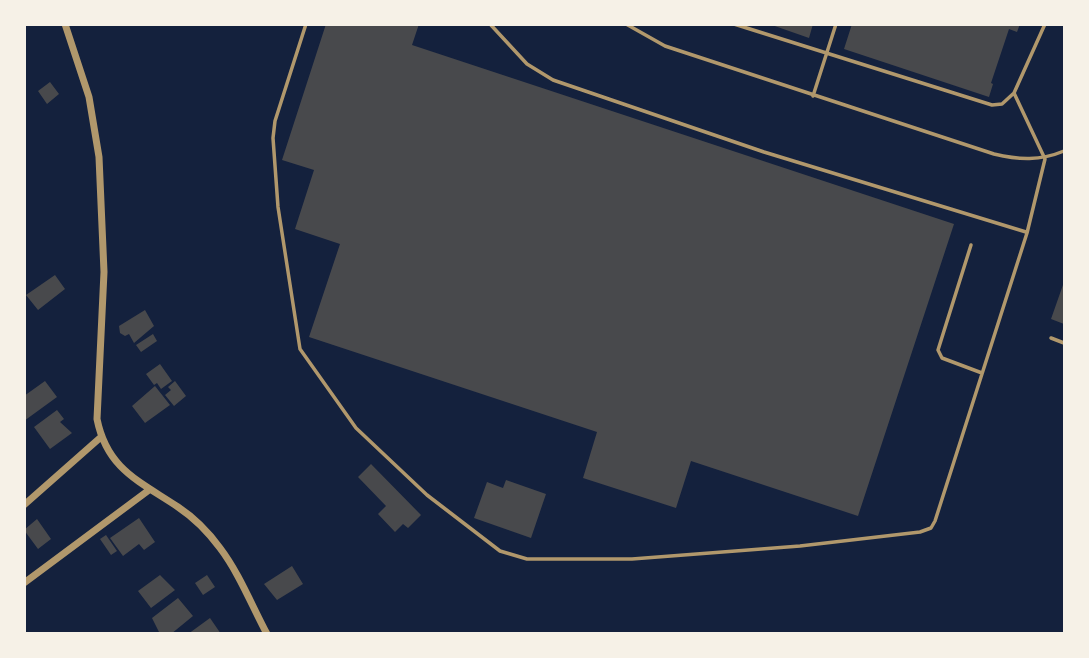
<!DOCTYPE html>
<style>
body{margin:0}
#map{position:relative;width:1089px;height:658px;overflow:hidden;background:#14213d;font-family:"Nunito Sans",sans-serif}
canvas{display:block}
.frame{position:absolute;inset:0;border:26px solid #f6f1e7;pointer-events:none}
</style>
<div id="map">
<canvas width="1089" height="658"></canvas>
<div class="frame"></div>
</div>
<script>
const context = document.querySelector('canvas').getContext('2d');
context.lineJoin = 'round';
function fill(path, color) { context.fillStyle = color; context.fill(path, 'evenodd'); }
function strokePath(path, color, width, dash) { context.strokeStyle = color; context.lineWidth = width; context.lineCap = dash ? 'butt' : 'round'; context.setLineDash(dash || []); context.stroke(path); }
const building = new Path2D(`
 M 326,24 L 419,24 L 412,45 L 954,224 L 858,516 L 691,461 L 676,508 L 583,478 L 597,432 L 309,337 L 340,244 L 295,229 L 314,170 L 282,160 Z
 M 769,24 L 813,24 L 809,38 Z
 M 852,24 L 1020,24 L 1017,32 L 1009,29 L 991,83 L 993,84 L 989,97 L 844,49 Z
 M 50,82 L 59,94 L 47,104 L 38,91 Z
 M 55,275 L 65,289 L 38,310 L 26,295 Z
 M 1064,282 L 1064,324 L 1051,319 Z
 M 145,310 L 154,326 L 134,343 L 129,334 L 125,336 L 120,333 L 119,326 Z
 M 153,334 L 157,341 L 141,352 L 136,345 Z
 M 160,364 L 172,381 L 161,389 L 157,383 L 154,385 L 146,374 Z
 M 45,381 L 57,397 L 24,421 L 24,396 Z
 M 175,381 L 186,396 L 174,406 L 165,395 L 171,390 L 168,387 Z
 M 155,386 L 170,405 L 145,423 L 132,406 Z
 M 57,410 L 64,419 L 60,422 L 72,433 L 50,449 L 34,427 Z
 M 371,464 L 421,515 L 408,528 L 403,524 L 395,532 L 378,514 L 386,506 L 358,477 Z
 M 506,480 L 546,494 L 531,538 L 474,518 L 487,482 L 503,488 Z
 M 139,518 L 155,542 L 144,550 L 139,544 L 123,556 L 110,538 Z
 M 37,519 L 51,539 L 38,549 L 24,530 Z
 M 106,535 L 117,551 L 111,555 L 100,539 Z
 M 292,566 L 303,584 L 277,600 L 264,584 Z
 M 160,575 L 175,590 L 151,608 L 138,591 Z
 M 207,575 L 215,587 L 203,595 L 195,583 Z
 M 178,598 L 193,616 L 171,634 L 160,634 L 152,618 Z
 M 210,618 L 221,634 L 188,634 Z`);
const service = new Path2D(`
 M 306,24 L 275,121 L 273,138 L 278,207 L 300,349 L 356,428 L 427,495 L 500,551 L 527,559 L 632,559 L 800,546 L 920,532 L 931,528 L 935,521 L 1027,233 L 1045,159 L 1014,93
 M 490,24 L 527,64 L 553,80 L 764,152 L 1026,232
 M 626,24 L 665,46 L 994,154 C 1019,160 1040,161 1064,151
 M 734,24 L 992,105 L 1002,104 L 1014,93 L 1045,24
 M 813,96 L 836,24
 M 971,245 L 938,350 L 942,358 L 982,373
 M 1051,338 L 1064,343`);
const minor = new Path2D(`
 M 65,24 L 89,97 L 99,157 L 104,272 L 97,419 C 107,469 139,481 178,507 C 193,517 209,533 220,548 C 239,573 252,606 267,634
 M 24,505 L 101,437
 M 24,583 L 149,490`);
fill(building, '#48494c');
strokePath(service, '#b1986c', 3.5);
strokePath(minor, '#b1986c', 7);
</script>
